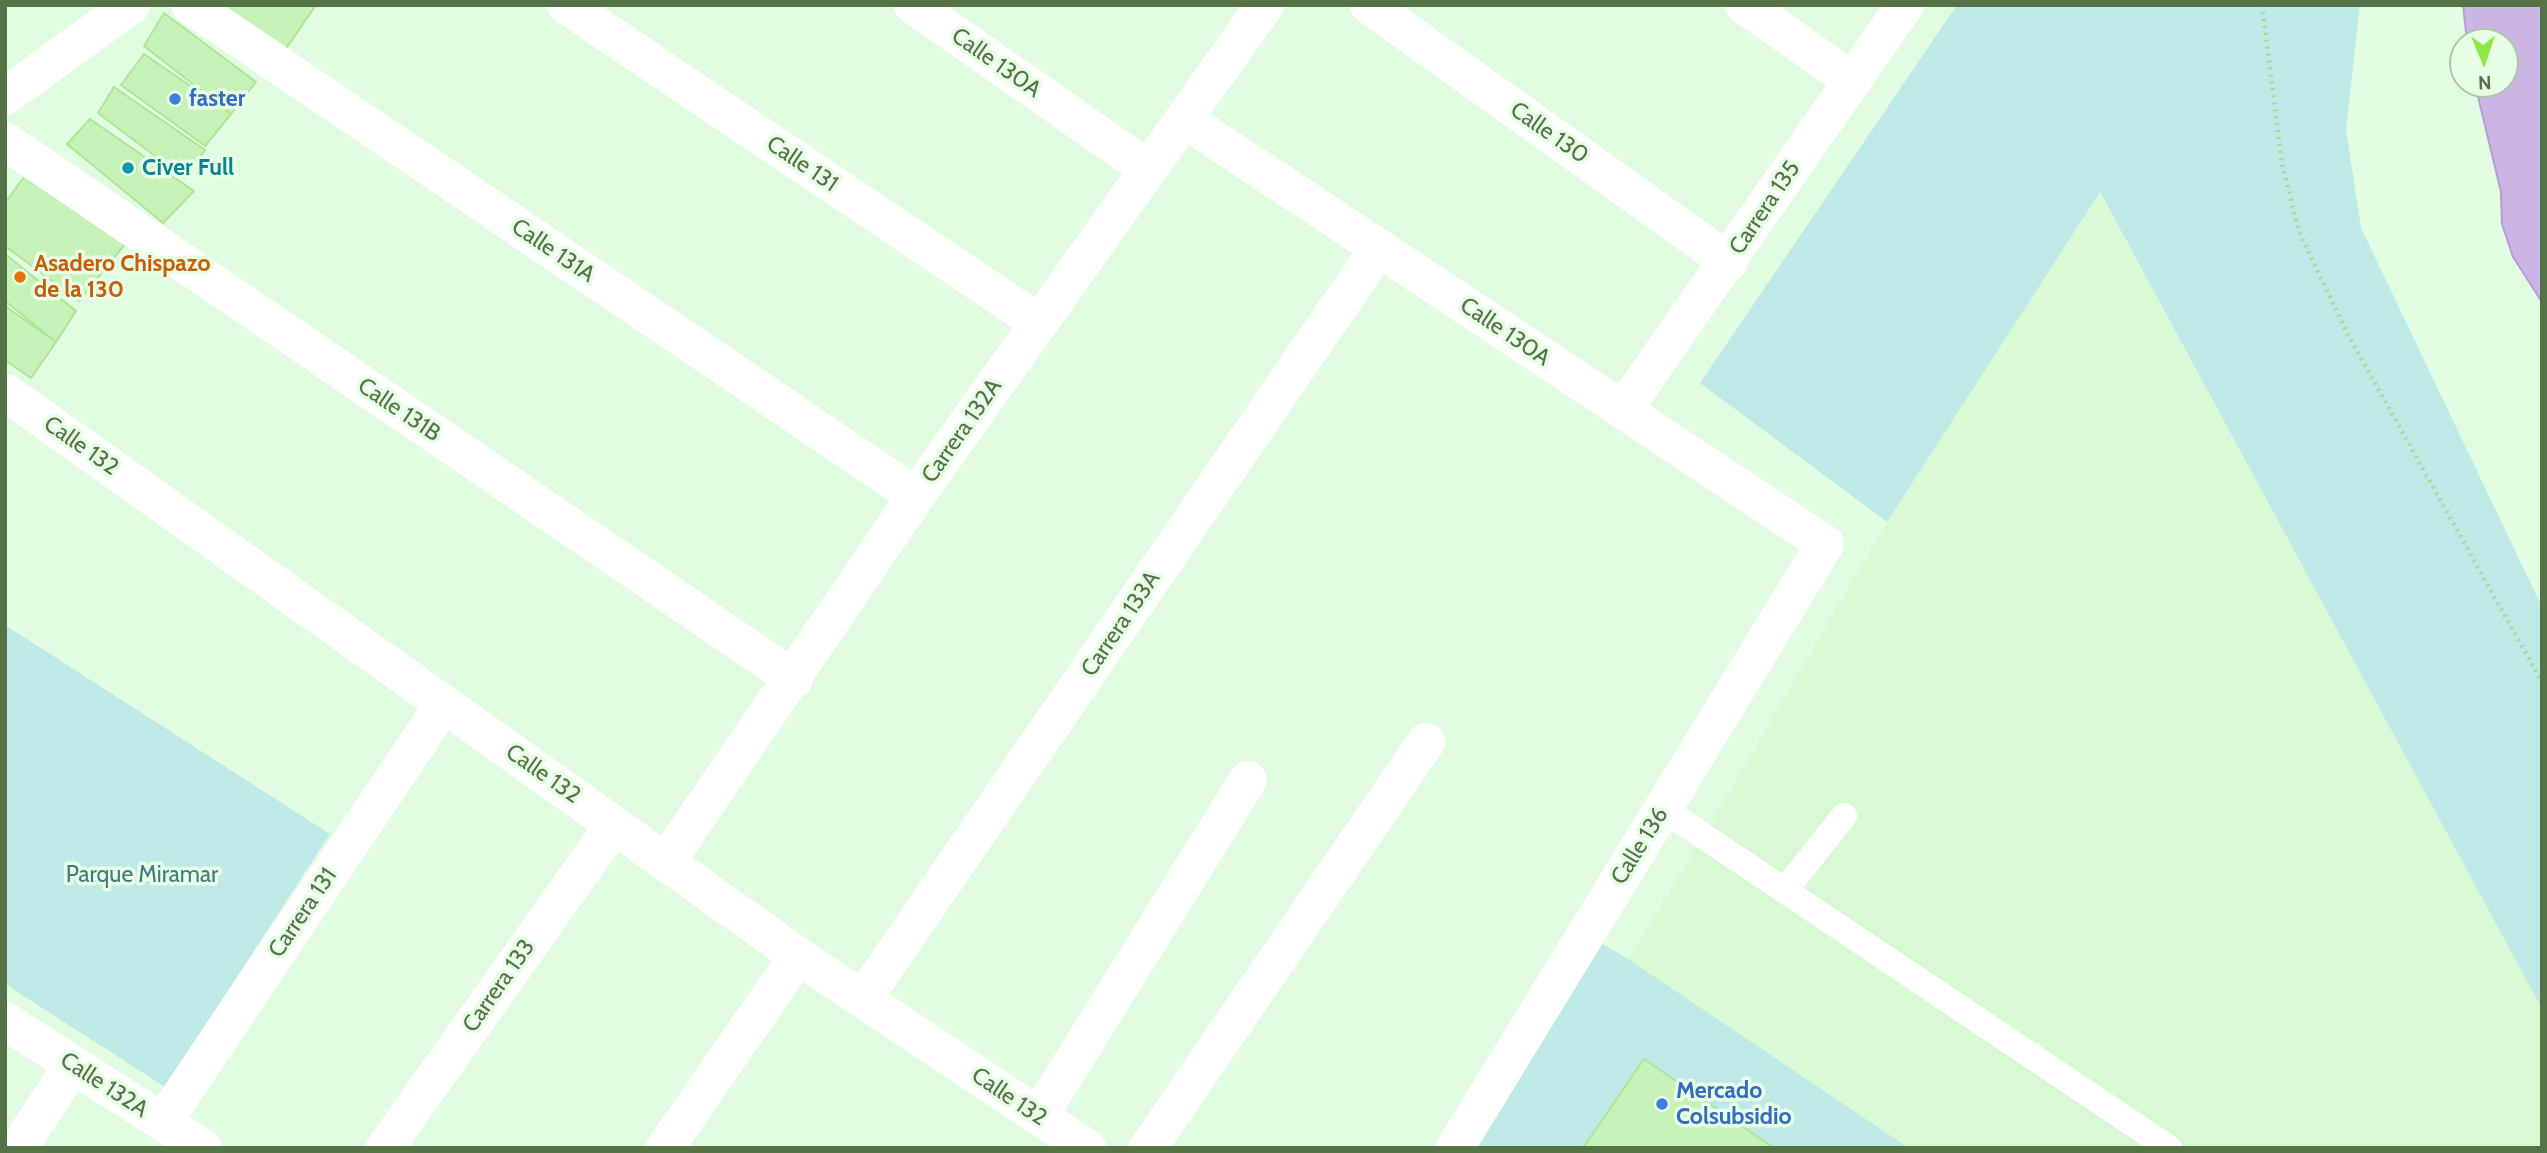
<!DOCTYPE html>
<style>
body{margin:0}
#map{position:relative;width:2547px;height:1153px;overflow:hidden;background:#e1fce0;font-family:Cabin,sans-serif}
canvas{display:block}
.frame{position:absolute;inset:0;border:7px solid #557347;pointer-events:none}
.north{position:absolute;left:2449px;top:28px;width:70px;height:70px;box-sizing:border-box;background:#e7ffe6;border:2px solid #adc7a6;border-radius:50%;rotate:178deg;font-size:19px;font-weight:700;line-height:28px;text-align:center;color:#557347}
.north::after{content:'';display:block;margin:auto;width:24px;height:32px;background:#8ce842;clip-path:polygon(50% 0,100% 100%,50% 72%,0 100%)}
</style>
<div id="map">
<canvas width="2547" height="1153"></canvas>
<div class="frame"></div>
<div class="north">N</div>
</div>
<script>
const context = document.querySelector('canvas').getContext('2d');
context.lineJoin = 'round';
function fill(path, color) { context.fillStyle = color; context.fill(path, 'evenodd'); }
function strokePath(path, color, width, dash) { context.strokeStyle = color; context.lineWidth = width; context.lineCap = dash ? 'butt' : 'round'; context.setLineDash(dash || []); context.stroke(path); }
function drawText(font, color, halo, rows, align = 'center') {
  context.font = font + ' Cabin,sans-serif'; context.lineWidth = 7; context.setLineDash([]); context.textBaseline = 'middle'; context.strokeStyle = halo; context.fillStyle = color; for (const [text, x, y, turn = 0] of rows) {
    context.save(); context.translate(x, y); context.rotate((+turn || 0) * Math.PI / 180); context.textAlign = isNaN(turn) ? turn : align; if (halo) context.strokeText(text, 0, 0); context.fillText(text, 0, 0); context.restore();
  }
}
const residential = new Path2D(`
 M 2099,192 L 2542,1009 L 2542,1148 L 1909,1148 L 1628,959 L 1704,836 L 1887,522 Z`);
const green = new Path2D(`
 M 1957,5 L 2360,5 L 2346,129 L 2361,228 L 2542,607 L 2542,1009 L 2100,192 L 1887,522 L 1700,383 Z
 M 5,625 L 330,834 L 165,1087 L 5,984 Z
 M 1596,940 L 1628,959 L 1909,1148 L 1774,1148 L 1645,1060 L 1583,1148 L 1471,1148 Z`);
const water = new Path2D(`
 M 2463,5 L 2542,5 L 2542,302 L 2513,257 L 2502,224 L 2501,192 L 2475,84 L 2505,84 L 2505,42 L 2467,42 Z`);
const building = new Path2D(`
 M 222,5 L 316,5 L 285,50 Z
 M 164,13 L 256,82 L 231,114 L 144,46 Z
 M 144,54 L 231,114 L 205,146 L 121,85 Z
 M 114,87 L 205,150 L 184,178 L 98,113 Z
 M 90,119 L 194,191 L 163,223 L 67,144 Z
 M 29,170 L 130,238 L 79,301 L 5,246 L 5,203 Z
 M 5,254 L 76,311 L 56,342 L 5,301 Z
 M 5,306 L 56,342 L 31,378 L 5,360 Z
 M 1644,1059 L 1774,1148 L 1583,1148 Z`);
const path = new Path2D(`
 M 2262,5 L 2282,163 L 2299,232 L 2348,335 L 2542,682`);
const service = new Path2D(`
 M 1663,809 L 2169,1148
 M 1785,890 L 1844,816`);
const minor = new Path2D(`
 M 190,5 L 916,496
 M 566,5 L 1039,323
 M 913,5 L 1148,169
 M 1369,5 L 1729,262
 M 1744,5 L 1853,81
 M 5,96 L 131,5
 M 1184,119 L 1825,544 L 1455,1148
 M 5,141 L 794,679
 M 1623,410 L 1905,5
 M 666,862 L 916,496 L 1265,5
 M 863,999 L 1379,248
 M 5,1021 L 203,1148
 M 1039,1116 L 1248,780
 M 163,1122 L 444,704
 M 18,1148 L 73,1065
 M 385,1148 L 614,825
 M 665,1148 L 798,956
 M 1148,1148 L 1426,742`);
const tertiary = new Path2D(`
 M 5,392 L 798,956 L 1087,1148`);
const markers = [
 [175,99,7,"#3f7fe0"],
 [128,168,7,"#0f9aa8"],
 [20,277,7,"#e8710a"],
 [1662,1104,7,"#3f7fe0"]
];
const streetNames = [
 ["Calle 130A",996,63,35],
 ["Calle 130",1549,133,35],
 ["Calle 131",802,164,34],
 ["Carrera 135",1765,208,-56],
 ["Calle 131A",553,251,34],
 ["Calle 130A",1505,332,34],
 ["Calle 131B",399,410,34],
 ["Carrera 132A",962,431,-55],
 ["Calle 132",81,446,35],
 ["Carrera 133A",1121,624,-56],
 ["Calle 132",543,774,35],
 ["Calle 136",1640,846,-58],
 ["Carrera 131",303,913,-56],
 ["Carrera 133",499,986,-55],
 ["Calle 132A",104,1085,33],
 ["Calle 132",1009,1097,34]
];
const shopNames = [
 ["faster",189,99],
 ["Mercado",1676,1091],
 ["Colsubsidio",1676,1117]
];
const cultureNames = [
 ["Civer Full",142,168]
];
const foodNames = [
 ["Asadero Chispazo",34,264],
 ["de la 130",34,290]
];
const parkNames = [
 ["Parque Miramar",142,875]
];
fill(residential, '#d8f9d4');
fill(green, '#bee9e6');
fill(water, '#ccb4e5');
strokePath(water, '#b89bd7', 2);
fill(building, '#c7f2b7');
strokePath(building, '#ade597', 2);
strokePath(path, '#abd69b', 4.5, [2, 5]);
strokePath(service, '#fff', 26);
strokePath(minor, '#fff', 38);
strokePath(tertiary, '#fff', 38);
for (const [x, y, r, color] of markers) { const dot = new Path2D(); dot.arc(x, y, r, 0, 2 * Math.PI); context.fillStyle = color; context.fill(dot); strokePath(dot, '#e7ffe6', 2.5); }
drawText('23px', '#557347', '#e7ffe6', streetNames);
drawText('bold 23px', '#366cbe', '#e7ffe6', shopNames, 'left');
drawText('bold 23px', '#0d838f', '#e7ffe6', cultureNames, 'left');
drawText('bold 23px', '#c56008', '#e7ffe6', foodNames, 'left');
drawText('23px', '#417c7e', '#e7ffe6', parkNames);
</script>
